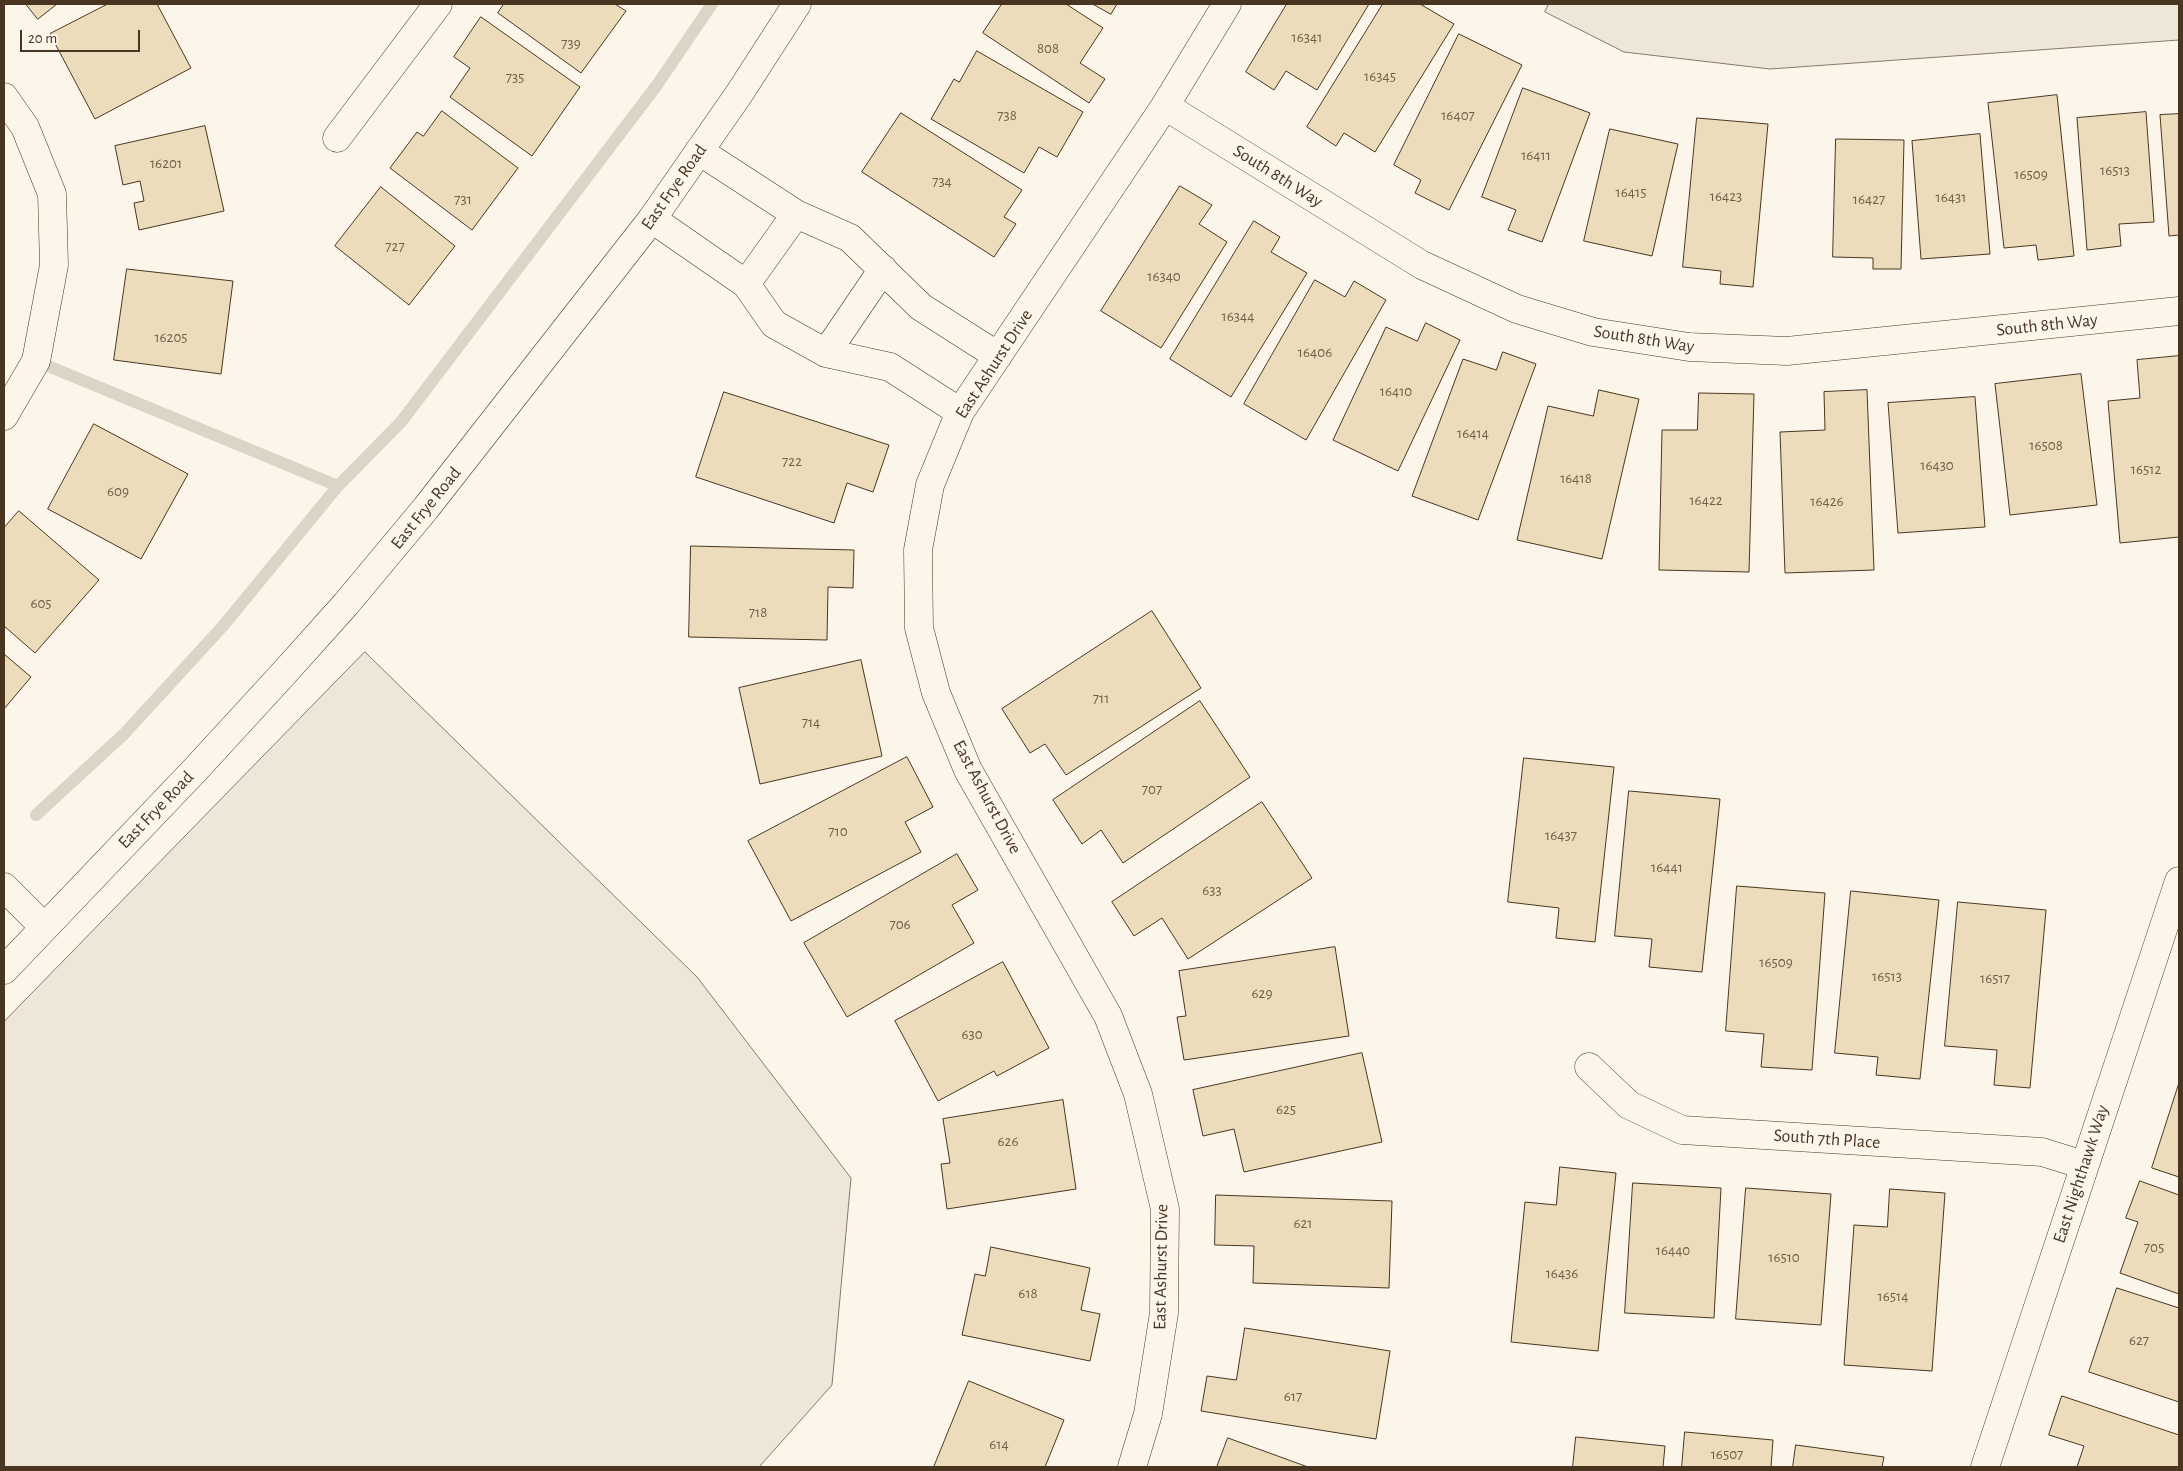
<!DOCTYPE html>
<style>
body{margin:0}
#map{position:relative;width:2183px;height:1471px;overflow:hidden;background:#fbf6e9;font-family:"Alegreya Sans",sans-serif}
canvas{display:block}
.frame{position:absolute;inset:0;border:5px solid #4a3520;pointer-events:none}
.scale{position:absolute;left:20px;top:30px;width:120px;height:22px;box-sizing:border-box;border:2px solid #4a3520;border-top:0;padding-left:6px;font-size:15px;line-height:18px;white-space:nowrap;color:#4a3520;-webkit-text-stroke:4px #fbf6e9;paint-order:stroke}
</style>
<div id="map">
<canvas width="2183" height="1471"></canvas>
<div class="frame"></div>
<div class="scale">20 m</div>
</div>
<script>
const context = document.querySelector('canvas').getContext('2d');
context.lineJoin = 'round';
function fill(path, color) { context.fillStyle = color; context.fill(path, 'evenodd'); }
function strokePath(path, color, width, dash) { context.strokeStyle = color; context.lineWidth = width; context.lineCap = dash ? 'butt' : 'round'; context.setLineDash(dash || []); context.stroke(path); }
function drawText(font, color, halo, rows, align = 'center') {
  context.font = font + ' "Alegreya Sans",sans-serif'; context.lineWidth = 4; context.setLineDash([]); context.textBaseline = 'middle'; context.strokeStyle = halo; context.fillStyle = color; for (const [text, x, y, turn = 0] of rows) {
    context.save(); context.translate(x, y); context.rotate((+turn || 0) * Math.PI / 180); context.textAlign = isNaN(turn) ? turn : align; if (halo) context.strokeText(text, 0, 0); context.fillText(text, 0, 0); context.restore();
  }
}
const green = new Path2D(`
 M 1549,4 L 2179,4 L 2179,40 L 1770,69 L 1624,52 L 1545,12 Z
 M 365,652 L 697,977 L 851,1178 L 832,1385 L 759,1467 L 4,1467 L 4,1022 Z`);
const stream = new Path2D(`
 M 36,361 L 338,486
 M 36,815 L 124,734 L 223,626 L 338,486 L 401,422 L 657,85 L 712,4`);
const building = new Path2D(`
 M 26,4 L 57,4 L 38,19 Z
 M 108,4 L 157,4 L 191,68 L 95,119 L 50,34 Z
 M 504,4 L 615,4 L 626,11 L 581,73 L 498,13 Z
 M 1002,4 L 1066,4 L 1103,28 L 1080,63 L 1105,79 L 1089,103 L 983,33 Z
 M 1093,4 L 1117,4 L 1111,14 Z
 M 1287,4 L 1369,4 L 1317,90 L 1286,71 L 1274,90 L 1246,72 Z
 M 1383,4 L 1420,4 L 1454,24 L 1375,152 L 1344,133 L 1336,146 L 1307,127 Z
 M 481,17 L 580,87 L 532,156 L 450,97 L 470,68 L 454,57 Z
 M 1459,34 L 1522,65 L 1449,210 L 1415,193 L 1421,180 L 1394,165 Z
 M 977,51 L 1083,112 L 1057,157 L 1039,147 L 1024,173 L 931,119 L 954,79 L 959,82 Z
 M 1523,88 L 1590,113 L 1542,242 L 1508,230 L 1516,210 L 1482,197 Z
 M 2057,95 L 2074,256 L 2038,260 L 2036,245 L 2004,248 L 1988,103 Z
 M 442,111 L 518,168 L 472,230 L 390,168 L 417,132 L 423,136 Z
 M 2146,112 L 2154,222 L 2119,224 L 2121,246 L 2087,250 L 2077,118 Z
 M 901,113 L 1022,190 L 1004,217 L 1016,224 L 994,257 L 862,172 Z
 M 2179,114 L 2179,235 L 2169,236 L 2160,115 Z
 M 1697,118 L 1768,124 L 1753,287 L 1720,284 L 1721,271 L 1683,267 Z
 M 205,126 L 224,211 L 139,230 L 134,203 L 144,201 L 140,181 L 123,185 L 115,146 Z
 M 1610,129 L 1678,144 L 1652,256 L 1584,241 Z
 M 1980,134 L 1990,254 L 1921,259 L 1912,141 Z
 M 1836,139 L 1904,140 L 1901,269 L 1873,269 L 1873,258 L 1833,257 Z
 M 1180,186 L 1212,205 L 1199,224 L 1227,242 L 1161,348 L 1101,311 Z
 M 381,187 L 455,246 L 409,305 L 335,246 Z
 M 1254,221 L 1280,237 L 1271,252 L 1307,273 L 1231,397 L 1170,359 Z
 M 127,269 L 233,281 L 221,374 L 114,360 Z
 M 1315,280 L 1345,297 L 1354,281 L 1386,300 L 1306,440 L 1244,404 Z
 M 1426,323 L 1460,340 L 1398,471 L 1333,440 L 1386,327 L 1417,341 Z
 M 1503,352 L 1536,364 L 1478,520 L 1412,496 L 1463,359 L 1496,370 Z
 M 2179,356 L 2179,537 L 2120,543 L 2108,401 L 2140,398 L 2137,360 Z
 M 2081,374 L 2097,505 L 2010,515 L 1995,384 Z
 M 1599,390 L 1639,399 L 1602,559 L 1517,540 L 1548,406 L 1593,416 Z
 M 1867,390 L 1874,570 L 1785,573 L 1780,432 L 1825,430 L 1824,392 Z
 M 724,392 L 889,445 L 873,492 L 847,483 L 834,523 L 696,477 Z
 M 1699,393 L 1754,394 L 1749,572 L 1659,570 L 1662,430 L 1697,430 Z
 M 1975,397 L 1985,527 L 1898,533 L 1888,403 Z
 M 94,424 L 188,474 L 141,559 L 48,509 Z
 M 19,511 L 99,580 L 35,653 L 4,626 L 4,528 Z
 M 691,546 L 854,550 L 853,588 L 828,587 L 827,640 L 689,637 Z
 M 1152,611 L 1201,688 L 1066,775 L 1045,744 L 1030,753 L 1002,709 Z
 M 4,654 L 31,677 L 4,709 Z
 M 861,660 L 882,756 L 760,784 L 739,688 Z
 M 1200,701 L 1250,777 L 1123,863 L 1101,830 L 1082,844 L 1053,800 Z
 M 907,757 L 933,807 L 905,822 L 921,852 L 791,921 L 748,841 Z
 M 1524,758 L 1614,767 L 1595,942 L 1556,938 L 1559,908 L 1508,902 Z
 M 1629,791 L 1720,799 L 1702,972 L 1649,967 L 1652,939 L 1615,936 Z
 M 1262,802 L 1312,878 L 1188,959 L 1162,918 L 1134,936 L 1112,902 Z
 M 957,854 L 978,890 L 952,905 L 974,943 L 847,1017 L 804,943 Z
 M 1737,886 L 1825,893 L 1812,1070 L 1761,1067 L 1764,1034 L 1726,1031 Z
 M 1851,891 L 1939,900 L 1920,1079 L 1876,1075 L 1878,1057 L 1835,1053 Z
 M 1958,902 L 2046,910 L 2030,1088 L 1994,1085 L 1997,1050 L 1945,1046 Z
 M 1335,947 L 1349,1036 L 1184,1060 L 1177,1017 L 1186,1016 L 1179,971 Z
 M 1003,962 L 1049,1048 L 997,1076 L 994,1071 L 938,1101 L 895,1021 Z
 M 1362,1053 L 1382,1142 L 1244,1172 L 1234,1129 L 1203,1136 L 1193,1090 Z
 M 2179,1083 L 2179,1177 L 2152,1168 Z
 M 1063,1100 L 1076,1189 L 947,1209 L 941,1164 L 950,1163 L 943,1119 Z
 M 1560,1167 L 1616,1173 L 1598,1351 L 1511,1342 L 1525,1202 L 1556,1205 Z
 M 2140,1181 L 2179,1195 L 2179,1294 L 2120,1273 L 2138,1222 L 2126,1218 Z
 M 1633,1183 L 1721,1188 L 1714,1318 L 1625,1313 Z
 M 1746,1188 L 1831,1194 L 1821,1325 L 1736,1319 Z
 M 1890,1189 L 1945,1193 L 1932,1371 L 1844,1365 L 1854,1225 L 1887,1227 Z
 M 1216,1195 L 1392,1201 L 1389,1288 L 1253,1283 L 1254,1246 L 1215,1245 Z
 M 991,1247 L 1090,1268 L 1081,1310 L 1100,1314 L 1090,1361 L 962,1335 L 975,1274 L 985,1276 Z
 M 2117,1288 L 2179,1308 L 2179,1402 L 2089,1372 Z
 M 1245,1328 L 1390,1351 L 1376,1439 L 1201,1411 L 1207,1376 L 1236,1380 Z
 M 969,1381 L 1064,1420 L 1045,1467 L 934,1467 Z
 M 2062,1396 L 2179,1435 L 2179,1467 L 2077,1467 L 2084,1446 L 2049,1435 Z
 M 1685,1432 L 1773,1440 L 1771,1467 L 1682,1467 Z
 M 1576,1437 L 1665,1446 L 1663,1467 L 1573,1467 Z
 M 1228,1438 L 1308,1467 L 1217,1467 Z
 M 1796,1445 L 1884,1457 L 1882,1467 L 1793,1467 Z`);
const minor = new Path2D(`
 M 4,97 L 25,127 L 52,194 L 54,265 L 36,361 L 4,416
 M 1165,106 L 1422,265 L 1517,309 L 1593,332 L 1689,347 L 1787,351 L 2179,311
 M 337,138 L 438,4
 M 699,151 L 796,214 L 850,238 L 921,307 L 998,356
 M 652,219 L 746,284 L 774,324 L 826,353 L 890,367 L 960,412
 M 746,284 L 796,214
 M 826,353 L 883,269
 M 4,887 L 44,927
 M 1589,1067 L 1629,1105 L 1682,1130 L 2042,1152 L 2084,1165
 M 1132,1467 L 1148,1414 L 1164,1313 L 1165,1209 L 1138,1094 L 1108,1016 L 968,770 L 936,693 L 919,628 L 918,550 L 930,485 L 960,412 L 1165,106 L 1227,4
 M 1985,1467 L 2179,881`);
const tertiary = new Path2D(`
 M 4,970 L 195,770 L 285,672 L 346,604 L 426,508 L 652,219 L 739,94 L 797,4`);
const numberNames = [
 ["16341",1307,37],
 ["739",571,43],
 ["808",1048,48],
 ["16345",1380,76],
 ["735",515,77],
 ["738",1007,115],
 ["16407",1458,115],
 ["16411",1536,155],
 ["16201",166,163],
 ["16513",2115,170],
 ["16509",2031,174],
 ["734",942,181],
 ["16415",1631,192],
 ["16423",1726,196],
 ["16431",1951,197],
 ["731",463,199],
 ["16427",1869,199],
 ["727",395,246],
 ["16340",1164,276],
 ["16344",1238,316],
 ["16205",171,337],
 ["16406",1315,352],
 ["16410",1396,391],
 ["16414",1473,433],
 ["16508",2046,445],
 ["722",792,461],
 ["16430",1937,465],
 ["16512",2146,469],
 ["16418",1576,478],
 ["609",118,491],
 ["16422",1706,500],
 ["16426",1827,501],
 ["605",41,603],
 ["718",758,612],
 ["711",1101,698],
 ["714",811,722],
 ["707",1152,789],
 ["710",838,831],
 ["16437",1561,835],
 ["16441",1667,867],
 ["633",1212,890],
 ["706",900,924],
 ["16509",1776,962],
 ["16513",1887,976],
 ["16517",1995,978],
 ["629",1262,993],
 ["630",972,1034],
 ["625",1286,1109],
 ["626",1008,1141],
 ["621",1303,1223],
 ["705",2154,1247],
 ["16440",1673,1250],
 ["16510",1784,1257],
 ["16436",1562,1273],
 ["618",1028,1293],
 ["16514",1893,1296],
 ["627",2139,1340],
 ["617",1293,1396],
 ["614",999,1444],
 ["16507",1727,1454]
];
const streetNames = [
 ["South 8th Way",1278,176,32],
 ["East Frye Road",674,187,-55],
 ["South 8th Way",2047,325,-6],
 ["South 8th Way",1644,339,9],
 ["East Ashurst Drive",994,364,-57],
 ["East Frye Road",426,508,-51],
 ["East Ashurst Drive",987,797,62],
 ["East Frye Road",156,810,-46],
 ["South 7th Place",1827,1139,4],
 ["East Nighthawk Way",2081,1174,-72],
 ["East Ashurst Drive",1161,1267,-89]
];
fill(green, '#ede6d9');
strokePath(green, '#887966', 1);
strokePath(stream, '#dcd4c6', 12);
fill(building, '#ecdcbc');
strokePath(building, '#4a3520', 1);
strokePath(minor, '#4a3520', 29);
strokePath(tertiary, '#4a3520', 29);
strokePath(minor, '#fbf6e9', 28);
strokePath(tertiary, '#fbf6e9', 28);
drawText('15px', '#725f47', null, numberNames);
drawText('18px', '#4a3520', '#fbf6e9', streetNames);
</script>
